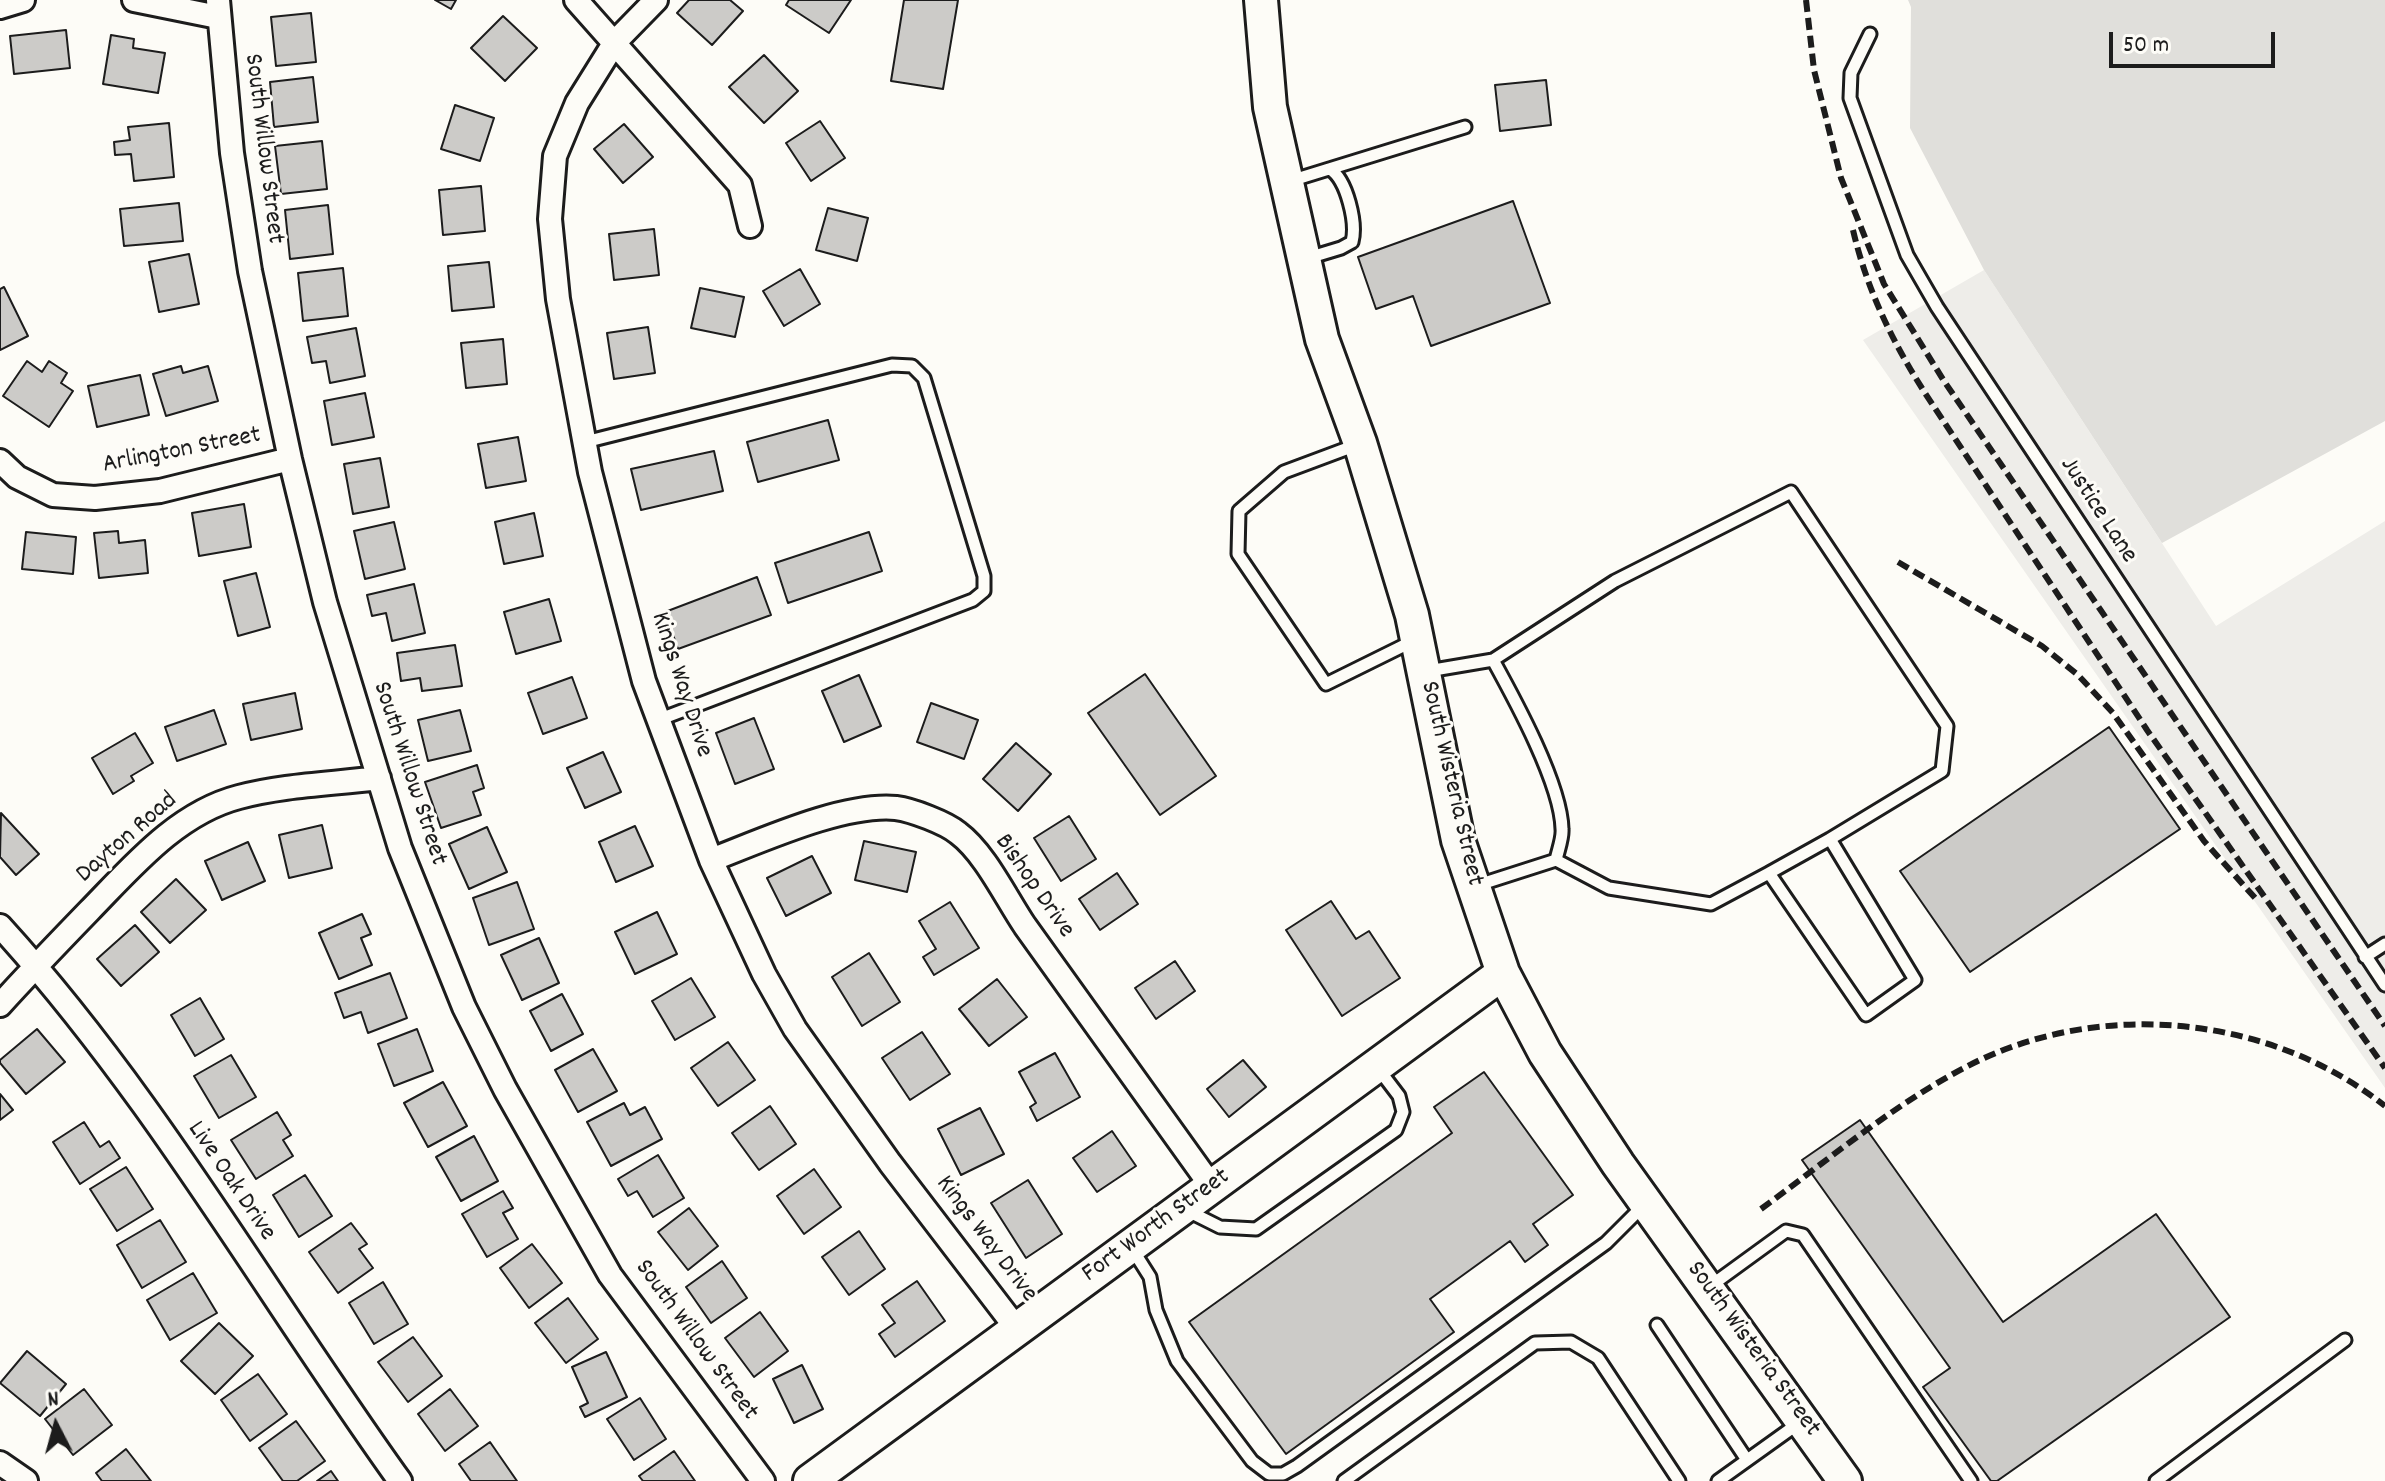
<!DOCTYPE html>
<style>
body{margin:0}
#map{position:relative;width:2385px;height:1481px;overflow:hidden;background:#fdfcf7;font-family:Dekko,sans-serif}
canvas{display:block}
.north{position:absolute;left:16px;top:1385px;width:80px;height:80px;-webkit-text-stroke:6px #fdfcf7;paint-order:stroke;rotate:354deg;font-size:22px;font-weight:700;line-height:32px;text-align:center;color:#1c1c1c}
.north::after{content:'';display:block;margin:auto;width:28px;height:36px;background:#1c1c1c;clip-path:polygon(50% 0,100% 100%,50% 72%,0 100%)}
.scale{position:absolute;left:2109px;top:32px;width:166px;height:36px;box-sizing:border-box;border:4px solid #1c1c1c;border-top:0;padding-left:10px;font-size:24px;line-height:28px;white-space:nowrap;color:#1c1c1c;-webkit-text-stroke:6px #fdfcf7;paint-order:stroke}
</style>
<div id="map">
<canvas width="2385" height="1481"></canvas>
<div class="north">N</div>
<div class="scale">50 m</div>
</div>
<script>
const context = document.querySelector('canvas').getContext('2d');
context.lineJoin = 'round';
function fill(path, color) { context.fillStyle = color; context.fill(path, 'evenodd'); }
function strokePath(path, color, width, dash) { context.strokeStyle = color; context.lineWidth = width; context.lineCap = dash ? 'butt' : 'round'; context.setLineDash(dash || []); context.stroke(path); }
function drawText(font, color, halo, rows, align = 'center') {
  context.font = font + ' Dekko,sans-serif'; context.lineWidth = 6; context.setLineDash([]); context.textBaseline = 'middle'; context.strokeStyle = halo; context.fillStyle = color; for (const [text, x, y, turn = 0] of rows) {
    context.save(); context.translate(x, y); context.rotate((+turn || 0) * Math.PI / 180); context.textAlign = isNaN(turn) ? turn : align; if (halo) context.strokeText(text, 0, 0); context.fillText(text, 0, 0); context.restore();
  }
}
const built = new Path2D(`
 M 1984,270 L 2216,626 L 2385,521 L 2385,1088 L 1863,340 Z`);
const green = new Path2D(`
 M 1908,0 L 2385,0 L 2385,421 L 2162,543 L 1984,270 L 1910,128 L 1911,7 Z`);
const building = new Path2D(`
 M 435,0 L 456,0 L 451,9 Z
 M 689,0 L 730,0 L 743,11 L 712,45 L 677,13 Z
 M 789,0 L 851,0 L 829,33 L 786,5 Z
 M 904,0 L 958,0 L 943,89 L 891,81 Z
 M 311,13 L 316,62 L 276,66 L 271,17 Z
 M 503,16 L 537,48 L 505,81 L 471,48 Z
 M 66,30 L 70,68 L 14,74 L 10,36 Z
 M 111,35 L 134,39 L 133,48 L 165,53 L 158,93 L 103,84 Z
 M 764,55 L 798,91 L 764,123 L 729,87 Z
 M 313,77 L 318,122 L 274,127 L 270,82 Z
 M 1546,80 L 1551,125 L 1500,131 L 1495,85 Z
 M 455,105 L 494,118 L 480,161 L 441,149 Z
 M 820,121 L 845,158 L 811,181 L 786,143 Z
 M 169,123 L 174,177 L 134,181 L 131,154 L 115,155 L 114,142 L 130,140 L 128,127 Z
 M 624,124 L 653,157 L 623,183 L 594,149 Z
 M 322,141 L 327,189 L 281,194 L 275,146 Z
 M 481,186 L 485,231 L 443,235 L 439,190 Z
 M 1513,201 L 1550,303 L 1431,346 L 1413,296 L 1376,309 L 1358,257 Z
 M 179,203 L 183,241 L 124,246 L 120,209 Z
 M 328,205 L 333,254 L 290,259 L 285,210 Z
 M 828,208 L 868,218 L 857,261 L 816,250 Z
 M 654,229 L 659,275 L 614,280 L 609,234 Z
 M 189,254 L 199,304 L 159,312 L 149,262 Z
 M 489,262 L 494,307 L 452,311 L 448,266 Z
 M 343,268 L 348,316 L 303,321 L 298,273 Z
 M 800,269 L 820,304 L 784,326 L 763,291 Z
 M 4,287 L 28,336 L 0,350 L 0,289 Z
 M 700,288 L 744,297 L 735,337 L 691,328 Z
 M 648,327 L 655,373 L 614,379 L 607,333 Z
 M 356,328 L 365,376 L 330,383 L 326,361 L 312,363 L 307,337 Z
 M 503,339 L 507,384 L 466,388 L 461,343 Z
 M 27,361 L 42,372 L 49,361 L 67,373 L 61,383 L 73,391 L 49,427 L 3,396 Z
 M 181,366 L 183,373 L 208,366 L 218,401 L 166,416 L 153,374 Z
 M 140,375 L 149,415 L 97,427 L 88,386 Z
 M 365,393 L 374,437 L 332,445 L 324,401 Z
 M 828,420 L 839,460 L 758,482 L 747,442 Z
 M 518,437 L 526,481 L 486,488 L 478,444 Z
 M 714,451 L 723,491 L 641,510 L 631,469 Z
 M 380,458 L 389,507 L 353,514 L 344,464 Z
 M 244,504 L 251,547 L 199,556 L 192,513 Z
 M 534,513 L 543,556 L 504,564 L 495,522 Z
 M 394,522 L 405,569 L 365,579 L 354,531 Z
 M 118,531 L 119,543 L 145,540 L 148,573 L 99,578 L 94,533 Z
 M 26,532 L 76,537 L 73,574 L 22,569 Z
 M 869,532 L 882,571 L 788,603 L 775,563 Z
 M 256,573 L 270,627 L 238,636 L 224,581 Z
 M 757,577 L 771,615 L 678,649 L 665,612 Z
 M 414,584 L 425,633 L 392,641 L 386,613 L 372,616 L 367,595 Z
 M 549,599 L 561,641 L 516,654 L 504,612 Z
 M 455,645 L 462,686 L 422,691 L 420,678 L 401,681 L 397,653 Z
 M 1145,674 L 1216,776 L 1160,815 L 1088,713 Z
 M 859,675 L 881,726 L 844,742 L 822,691 Z
 M 572,677 L 587,718 L 543,734 L 528,693 Z
 M 295,693 L 302,729 L 251,740 L 243,704 Z
 M 931,703 L 978,720 L 964,759 L 917,742 Z
 M 214,710 L 226,744 L 177,761 L 165,727 Z
 M 460,710 L 471,751 L 428,761 L 418,720 Z
 M 754,718 L 774,769 L 735,784 L 716,733 Z
 M 2109,727 L 2180,829 L 1970,972 L 1900,871 Z
 M 135,733 L 153,763 L 131,776 L 134,781 L 113,794 L 92,758 Z
 M 1016,743 L 1051,774 L 1018,811 L 983,779 Z
 M 603,752 L 621,792 L 585,808 L 567,768 Z
 M 477,765 L 484,788 L 473,792 L 481,815 L 441,828 L 425,782 Z
 M 1,813 L 39,854 L 16,875 L 0,857 Z
 M 1069,816 L 1096,859 L 1061,881 L 1034,838 Z
 M 322,825 L 332,868 L 289,878 L 279,835 Z
 M 635,826 L 653,866 L 616,882 L 599,842 Z
 M 487,827 L 507,872 L 469,889 L 449,844 Z
 M 864,841 L 916,852 L 907,892 L 855,880 Z
 M 248,842 L 265,881 L 222,900 L 205,861 Z
 M 812,856 L 831,893 L 786,916 L 767,878 Z
 M 1117,873 L 1138,904 L 1100,930 L 1079,899 Z
 M 176,879 L 206,910 L 170,943 L 141,912 Z
 M 517,882 L 534,929 L 489,945 L 473,898 Z
 M 1331,901 L 1356,939 L 1369,931 L 1400,978 L 1342,1016 L 1286,930 Z
 M 950,902 L 979,948 L 934,975 L 923,957 L 936,949 L 919,921 Z
 M 657,912 L 677,954 L 635,974 L 615,932 Z
 M 362,914 L 371,934 L 361,938 L 372,965 L 339,979 L 319,933 Z
 M 135,925 L 159,952 L 121,986 L 97,959 Z
 M 539,938 L 559,983 L 522,1000 L 501,955 Z
 M 869,953 L 900,1002 L 862,1026 L 832,977 Z
 M 1175,961 L 1195,991 L 1156,1019 L 1135,988 Z
 M 390,973 L 407,1018 L 368,1033 L 361,1012 L 344,1018 L 335,993 Z
 M 691,978 L 715,1017 L 675,1040 L 652,1001 Z
 M 997,979 L 1027,1017 L 989,1046 L 959,1009 Z
 M 562,994 L 583,1034 L 551,1051 L 530,1011 Z
 M 200,998 L 224,1039 L 195,1056 L 171,1015 Z
 M 37,1029 L 65,1062 L 26,1094 L 0,1063 L 0,1060 Z
 M 417,1029 L 433,1071 L 394,1086 L 378,1044 Z
 M 922,1032 L 950,1074 L 910,1100 L 882,1058 Z
 M 728,1042 L 755,1080 L 718,1106 L 691,1068 Z
 M 593,1049 L 617,1091 L 578,1112 L 555,1070 Z
 M 1055,1053 L 1080,1097 L 1037,1121 L 1030,1107 L 1036,1103 L 1019,1072 Z
 M 231,1055 L 256,1097 L 219,1118 L 194,1076 Z
 M 1243,1060 L 1266,1087 L 1229,1117 L 1207,1089 Z
 M 1484,1072 L 1573,1195 L 1533,1224 L 1548,1245 L 1525,1262 L 1510,1241 L 1430,1299 L 1454,1332 L 1286,1454 L 1189,1322 L 1452,1133 L 1434,1107 Z
 M 443,1082 L 467,1126 L 428,1147 L 404,1103 Z
 M 0,1094 L 13,1110 L 0,1120 Z
 M 624,1103 L 630,1115 L 645,1107 L 662,1139 L 611,1166 L 587,1122 Z
 M 770,1106 L 796,1144 L 759,1170 L 732,1133 Z
 M 980,1108 L 1004,1154 L 961,1175 L 938,1129 Z
 M 277,1112 L 291,1135 L 283,1140 L 293,1156 L 256,1179 L 231,1140 Z
 M 1860,1120 L 2003,1322 L 2156,1214 L 2230,1317 L 1997,1481 L 1991,1481 L 1923,1387 L 1950,1368 L 1802,1160 Z
 M 84,1122 L 100,1147 L 109,1141 L 120,1158 L 80,1184 L 53,1142 Z
 M 1112,1131 L 1136,1166 L 1097,1192 L 1073,1158 Z
 M 474,1136 L 498,1181 L 461,1201 L 436,1157 Z
 M 658,1155 L 684,1198 L 653,1217 L 637,1191 L 628,1196 L 618,1179 Z
 M 126,1167 L 153,1209 L 117,1231 L 90,1189 Z
 M 814,1169 L 841,1207 L 804,1234 L 777,1196 Z
 M 305,1175 L 332,1216 L 299,1237 L 273,1195 Z
 M 1028,1180 L 1062,1234 L 1026,1258 L 991,1203 Z
 M 503,1191 L 513,1208 L 503,1213 L 518,1239 L 487,1257 L 462,1214 Z
 M 689,1208 L 718,1246 L 688,1270 L 658,1232 Z
 M 160,1220 L 186,1262 L 142,1288 L 117,1245 Z
 M 351,1223 L 367,1244 L 359,1249 L 373,1268 L 338,1293 L 309,1252 Z
 M 859,1231 L 885,1269 L 849,1295 L 822,1257 Z
 M 532,1244 L 562,1283 L 529,1308 L 500,1268 Z
 M 722,1261 L 747,1298 L 711,1323 L 686,1287 Z
 M 193,1273 L 217,1313 L 170,1340 L 147,1300 Z
 M 917,1281 L 945,1321 L 895,1357 L 879,1334 L 895,1323 L 882,1305 Z
 M 383,1282 L 408,1324 L 374,1344 L 349,1303 Z
 M 568,1298 L 598,1339 L 566,1363 L 535,1323 Z
 M 760,1312 L 788,1351 L 754,1377 L 725,1338 Z
 M 219,1323 L 253,1356 L 215,1394 L 181,1361 Z
 M 413,1337 L 442,1376 L 408,1402 L 378,1362 Z
 M 27,1351 L 66,1384 L 40,1416 L 0,1383 Z
 M 606,1352 L 627,1397 L 585,1417 L 580,1407 L 588,1403 L 572,1367 Z
 M 802,1365 L 823,1409 L 794,1423 L 773,1379 Z
 M 258,1374 L 287,1414 L 250,1441 L 221,1400 Z
 M 84,1389 L 112,1425 L 73,1455 L 45,1419 Z
 M 450,1389 L 478,1426 L 445,1451 L 418,1414 Z
 M 640,1398 L 666,1439 L 634,1460 L 607,1419 Z
 M 296,1421 L 325,1461 L 297,1481 L 283,1481 L 259,1448 Z
 M 490,1442 L 517,1481 L 471,1481 L 459,1464 Z
 M 126,1449 L 151,1481 L 102,1481 L 96,1473 Z
 M 674,1451 L 695,1481 L 643,1481 L 639,1476 Z
 M 331,1471 L 338,1481 L 317,1481 Z`);
const lane = new Path2D(`
 M 1870,34 L 1851,73 L 1850,98 L 1907,255 L 1937,307 L 2385,985
 M 1290,181 L 1465,127
 M 1308,258 L 1341,248 L 1352,242 C 1357,223 1347,180 1330,169
 M 585,442 L 892,365 L 912,366 L 924,378 L 984,576 L 984,591 L 973,600 L 658,720
 M 1359,444 L 1284,472 L 1239,511 L 1238,554 L 1326,684 L 1415,640
 M 1493,660 L 1615,581 L 1791,492 L 1947,726 L 1942,771 L 1830,839
 M 1428,671 L 1493,660 C 1515,700 1561,784 1562,829 C 1563,838 1558,850 1556,860 L 1475,886
 M 1556,860 L 1609,888 L 1711,904 L 1769,873 L 1866,1015 L 1915,980 L 1830,839 L 1769,873
 M 2365,957 L 2385,944
 M 1186,1210 L 1220,1227 L 1256,1229 L 1396,1130 L 1403,1112 L 1399,1096 L 1377,1067
 M 1131,1247 L 1150,1277 L 1156,1310 L 1177,1361 L 1252,1461 L 1269,1474 L 1283,1474 L 1297,1466 L 1606,1243 L 1643,1206
 M 1709,1287 L 1786,1231 L 1803,1235 L 1971,1481
 M 1657,1325 L 1747,1460
 M 1344,1481 L 1535,1343 L 1571,1342 L 1598,1358 L 1679,1481
 M 1718,1481 L 1799,1423
 M 2156,1481 L 2345,1340`);
const street = new Path2D(`
 M 134,0 L 218,17
 M 218,0 L 232,153 L 250,271 L 290,459 L 325,602 L 400,848 L 464,1007 L 505,1089 L 610,1275 L 763,1481
 M 576,0 L 740,185 L 750,226
 M 656,0 L 615,42 L 577,103 L 555,156 L 550,219 L 558,299 L 590,472 L 644,681 L 711,860 L 764,974 L 795,1029 L 890,1163 L 1017,1329
 M 0,7 L 23,0
 M 0,461 L 17,477 L 53,495 L 95,498 L 160,491 L 290,459
 M 711,860 C 761,841 843,803 896,808 C 912,810 946,823 958,833 C 985,853 1006,898 1025,926 C 1088,1013 1150,1100 1212,1187
 M 0,926 C 154,1095 267,1296 400,1481
 M 0,1005 C 29,973 59,942 89,911 C 132,867 177,813 239,797 C 284,785 332,784 379,778
 M 0,1463 L 26,1481`);
const secondary = new Path2D(`
 M 1261,0 L 1270,107 L 1322,339 L 1360,443 L 1412,615 L 1458,840 L 1503,973 L 1545,1053 L 1618,1164 L 1845,1481
 M 810,1481 L 1503,973`);
const rail = new Path2D(`
 M 1806,0 L 1814,70 L 1841,178 L 1884,284 L 1944,381 L 2385,1026
 M 1853,230 C 1867,290 1892,341 1925,393 L 2147,730 L 2385,1068
 M 1898,562 L 2042,646 L 2078,675 L 2113,713 L 2204,841 L 2256,899
 M 1761,1209 C 1828,1160 1893,1105 1966,1067 C 2097,998 2269,1014 2385,1106`);
const streetNames = [
 ["South Willow Street",262,149,83],
 ["Arlington Street",182,452,-11],
 ["Justice Lane",2097,511,57],
 ["Kings Way Drive",680,685,72],
 ["South Willow Street",408,774,72],
 ["South Wisteria Street",1450,784,77],
 ["Dayton Road",128,839,-41],
 ["Bishop Drive",1033,887,55],
 ["Live Oak Drive",230,1182,56],
 ["Fort Worth Street",1157,1227,-36],
 ["Kings Way Drive",985,1240,53],
 ["South Willow Street",695,1341,54],
 ["South Wisteria Street",1752,1350,54]
];
fill(built, '#eeede9');
fill(green, '#e0dfdb');
fill(building, '#cccbc8');
strokePath(building, '#1c1c1c', 2);
strokePath(lane, '#1c1c1c', 17);
strokePath(street, '#1c1c1c', 28);
strokePath(secondary, '#1c1c1c', 38);
strokePath(lane, '#fdfcf7', 11);
strokePath(street, '#fdfcf7', 22);
strokePath(secondary, '#fdfcf7', 32);
strokePath(rail, '#1c1c1c', 6, [12, 6]);
drawText('26px', '#1c1c1c', '#fdfcf7', streetNames);
</script>
